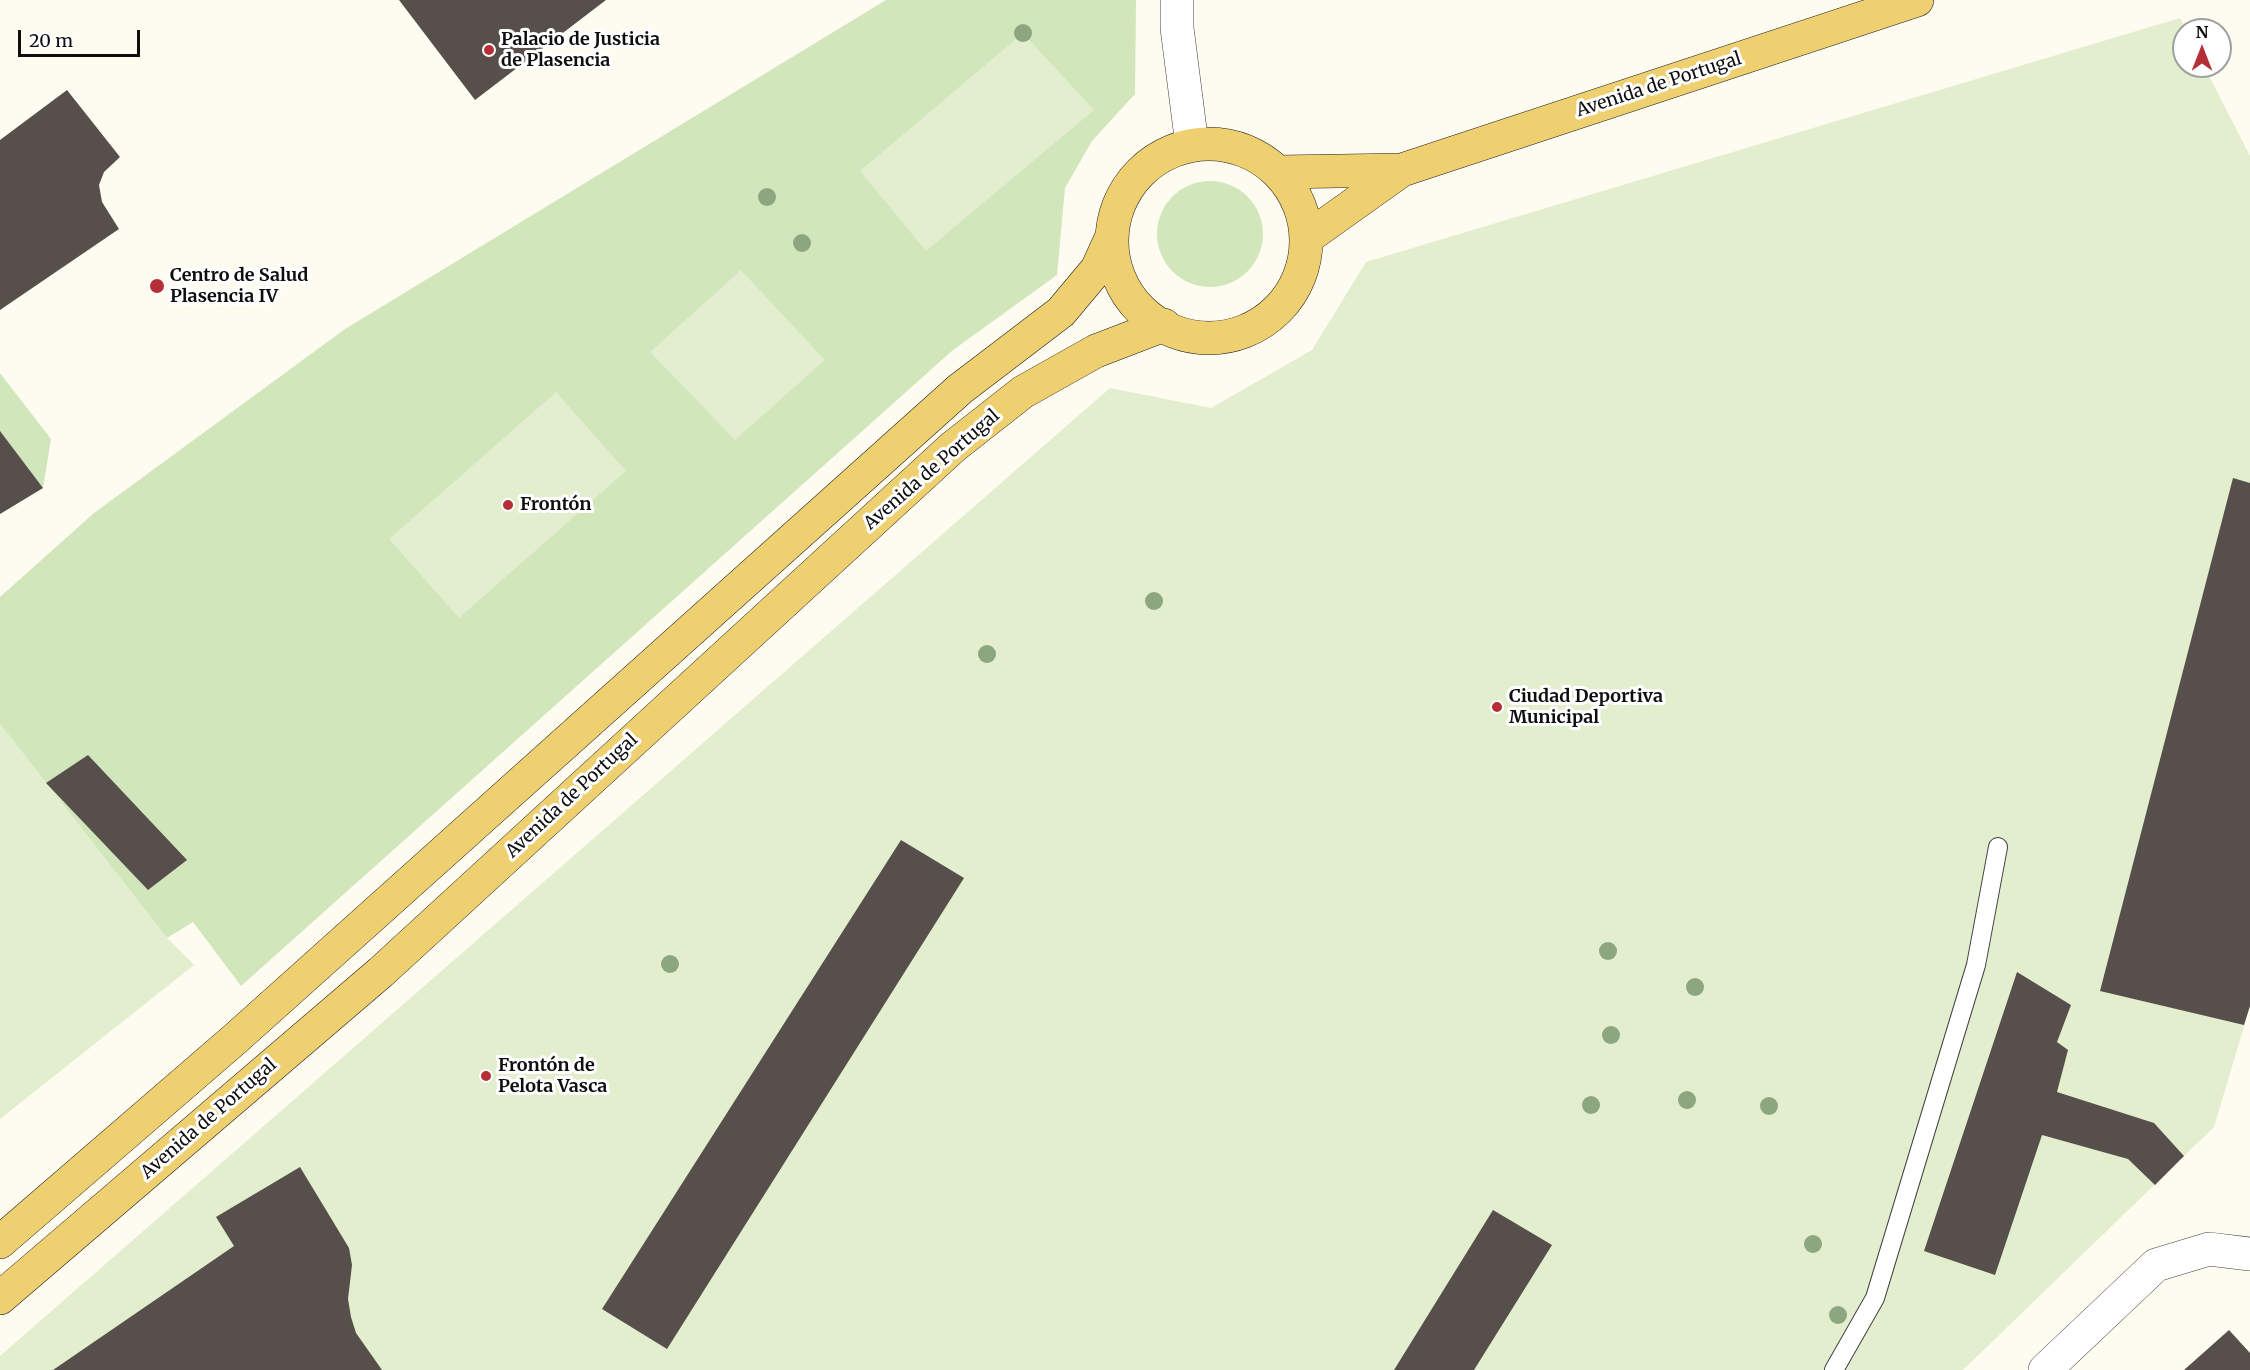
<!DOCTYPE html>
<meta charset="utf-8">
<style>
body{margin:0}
#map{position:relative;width:2250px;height:1370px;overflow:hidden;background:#fefbf0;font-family:Merriweather,serif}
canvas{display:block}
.north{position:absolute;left:2172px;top:18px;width:60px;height:60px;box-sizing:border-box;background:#fff;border:2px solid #9f9f9f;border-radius:50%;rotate:0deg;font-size:16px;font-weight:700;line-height:24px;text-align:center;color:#0e0e0e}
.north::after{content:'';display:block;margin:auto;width:21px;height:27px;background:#b43036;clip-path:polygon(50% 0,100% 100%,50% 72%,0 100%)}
.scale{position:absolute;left:18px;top:30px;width:122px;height:27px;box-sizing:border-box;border:3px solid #0e0e0e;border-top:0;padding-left:8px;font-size:18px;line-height:21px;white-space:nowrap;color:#0e0e0e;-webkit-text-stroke:4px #fff;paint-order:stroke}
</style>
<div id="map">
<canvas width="2250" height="1370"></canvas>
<div class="north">N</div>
<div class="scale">20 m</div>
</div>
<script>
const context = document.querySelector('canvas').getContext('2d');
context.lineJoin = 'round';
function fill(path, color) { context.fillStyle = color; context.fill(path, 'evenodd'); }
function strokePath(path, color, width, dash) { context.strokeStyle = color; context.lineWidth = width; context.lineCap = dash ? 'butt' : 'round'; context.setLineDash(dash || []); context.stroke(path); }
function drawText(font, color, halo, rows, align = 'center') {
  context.font = font + ' Merriweather,serif'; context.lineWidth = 6; context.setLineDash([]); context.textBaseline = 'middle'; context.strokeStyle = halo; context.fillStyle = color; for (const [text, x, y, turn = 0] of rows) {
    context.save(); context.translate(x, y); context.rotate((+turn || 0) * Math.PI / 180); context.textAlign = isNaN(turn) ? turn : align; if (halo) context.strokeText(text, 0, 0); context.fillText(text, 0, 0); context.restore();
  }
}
const green = new Path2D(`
 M 886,0 L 1136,0 L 1135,94 L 1092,141 L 1065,188 L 1057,275 L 953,350 L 241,986 L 193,922 L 167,938 L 0,724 L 0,597 L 94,513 L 345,329 Z
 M1157 234a53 53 0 1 1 106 0a53 53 0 1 1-106 0Z
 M 0,373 L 51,439 L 43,488 L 0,514 Z`);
const pitch = new Path2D(`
 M 2180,18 L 2186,30 L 2184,66 L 2204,66 L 2250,156 L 2250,1006 L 2214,1127 L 1963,1370 L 0,1370 L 0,1356 L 1110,388 L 1211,408 L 1312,350 L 1366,262 Z
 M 1023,33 L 1094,110 L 926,251 L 860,171 Z
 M 741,270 L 825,360 L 735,440 L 650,352 Z
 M 556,392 L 626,471 L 459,618 L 389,539 Z
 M 0,724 L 167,938 L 194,965 L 0,1119 Z`);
const building = new Path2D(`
 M 399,0 L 606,0 L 475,100 Z
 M 67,90 L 120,157 L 104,172 L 99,185 L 102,202 L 119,229 L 0,310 L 0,140 Z
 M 0,431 L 43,488 L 0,514 Z
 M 2233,478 L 2250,483 L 2250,1006 L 2244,1025 L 2100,991 Z
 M 88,755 L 187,860 L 148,890 L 46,783 Z
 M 901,840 L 964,878 L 667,1349 L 602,1309 Z
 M 2017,972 L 2071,1005 L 2057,1042 L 2068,1050 L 2057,1092 L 2154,1123 L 2184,1156 L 2155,1185 L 2128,1159 L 2042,1135 L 1995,1275 L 1924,1251 Z
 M 300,1167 L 349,1248 L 352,1265 L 348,1299 L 351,1317 L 356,1333 L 382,1370 L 53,1370 L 234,1246 L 216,1217 Z
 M 1493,1210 L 1552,1245 L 1474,1370 L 1394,1370 Z
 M 2229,1330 L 2250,1353 L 2250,1370 L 2184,1370 Z`);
const service = new Path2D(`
 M 1834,1370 L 1875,1298 L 1976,965 L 1998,847`);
const minor = new Path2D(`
 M 1177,0 L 1177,28 L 1192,145
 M 2045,1370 L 2156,1265 L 2209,1249 L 2250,1254`);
const primary = new Path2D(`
 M1112 241a97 97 0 1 1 194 0a97 97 0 1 1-194 0Z
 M 1278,172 L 1402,170
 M 1308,237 L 1402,170 L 1917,0
 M 0,1242 L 235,1039 L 960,389 L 1061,312 L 1097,269 L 1112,236
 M 0,1298 L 381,972 L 953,447 L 1023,392 L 1096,351 L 1164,325`);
const trees = [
 [1023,33],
 [767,197],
 [802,243],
 [1154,601],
 [987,654],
 [1608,951],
 [670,964],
 [1695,987],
 [1611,1035],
 [1687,1100],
 [1591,1105],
 [1769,1106],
 [1813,1244],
 [1838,1315]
];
const markers = [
 [489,50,6,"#b43036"],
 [157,286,8,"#b43036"],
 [508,505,6,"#b43036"],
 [1497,707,6,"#b43036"],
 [486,1076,6,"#b43036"]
];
const poiNames = [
 ["Palacio de Justicia",501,40],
 ["de Plasencia",501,61],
 ["Centro de Salud",170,276],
 ["Plasencia IV",170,297],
 ["Frontón",520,505],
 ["Ciudad Deportiva",1509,697],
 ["Municipal",1509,718],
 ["Frontón de",498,1066],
 ["Pelota Vasca",498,1087]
];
const streetNames = [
 ["Avenida de Portugal",1659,85,-18],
 ["Avenida de Portugal",932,470,-41],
 ["Avenida de Portugal",572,796,-43],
 ["Avenida de Portugal",209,1119,-41]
];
fill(green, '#d2e6bc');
fill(pitch, '#e2eecd');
fill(building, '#564f4b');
strokePath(service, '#414141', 20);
strokePath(minor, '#414141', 34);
strokePath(primary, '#1f1f1f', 34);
strokePath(service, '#fff', 18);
strokePath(minor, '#fff', 33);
strokePath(primary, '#eed070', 33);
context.fillStyle = '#8ca67f';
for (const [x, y] of trees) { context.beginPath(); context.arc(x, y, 9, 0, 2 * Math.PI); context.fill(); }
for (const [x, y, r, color] of markers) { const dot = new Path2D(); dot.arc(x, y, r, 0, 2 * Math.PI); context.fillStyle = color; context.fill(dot); strokePath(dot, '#fff', 2); }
drawText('bold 18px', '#0e0e0e', '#fff', poiNames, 'left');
drawText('18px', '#0e0e0e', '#fff', streetNames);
</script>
